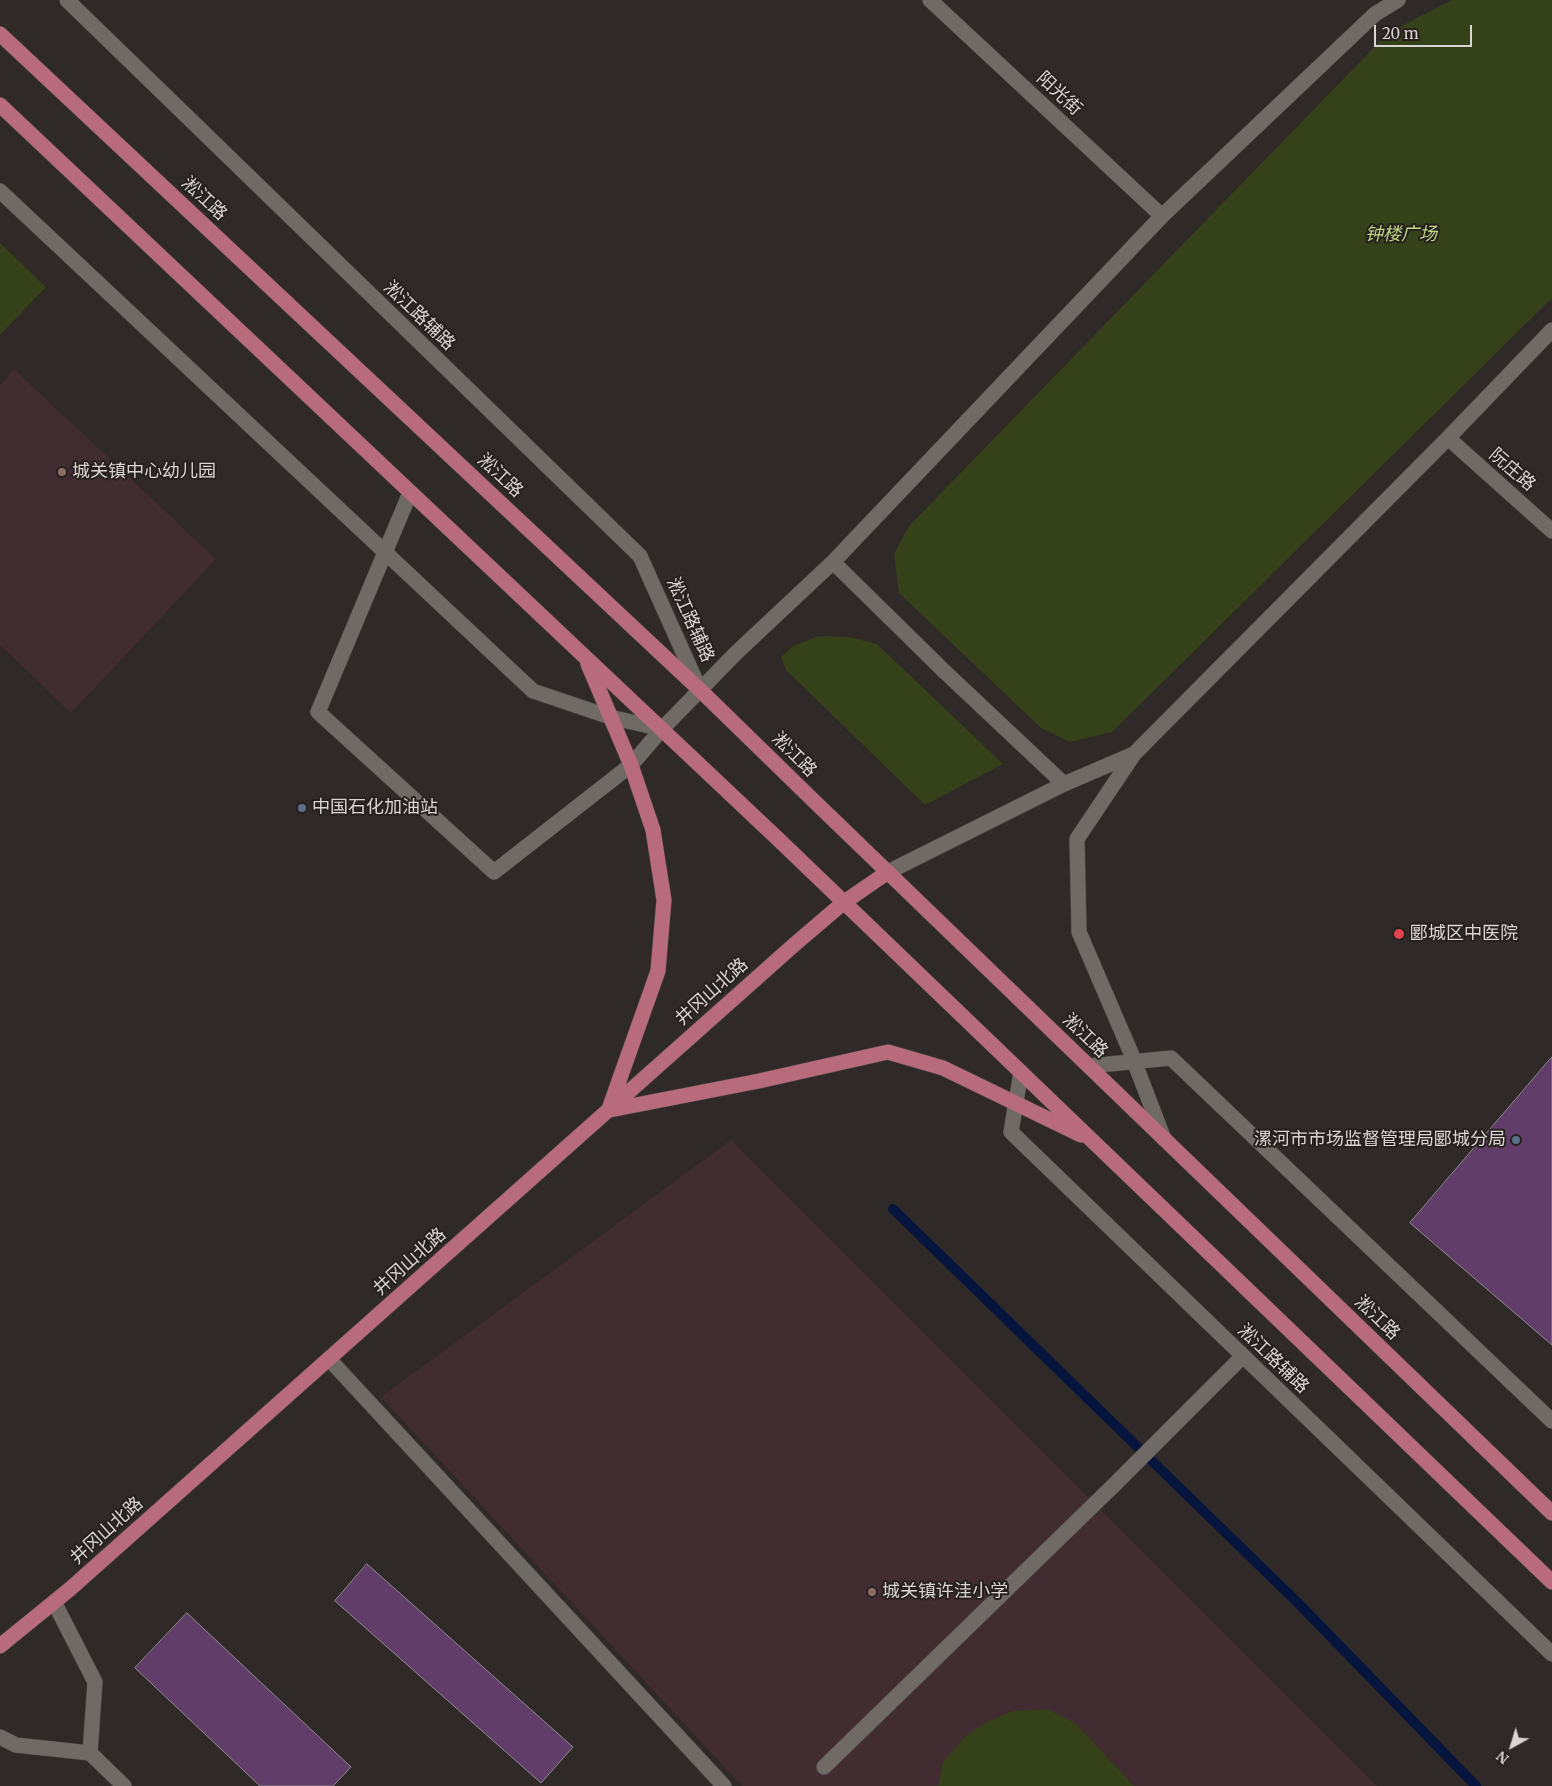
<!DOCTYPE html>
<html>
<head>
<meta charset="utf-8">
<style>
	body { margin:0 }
	#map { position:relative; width:1552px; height:1786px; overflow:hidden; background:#2f2a27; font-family:Merriweather,serif }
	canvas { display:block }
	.north { position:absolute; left:1487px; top:1721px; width:50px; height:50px; -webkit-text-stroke:4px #26201e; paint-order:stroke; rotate:219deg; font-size:14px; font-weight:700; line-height:20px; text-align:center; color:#d9d5d3 }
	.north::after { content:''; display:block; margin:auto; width:18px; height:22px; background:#d9d5d3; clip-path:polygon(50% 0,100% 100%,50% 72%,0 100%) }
	.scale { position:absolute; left:1374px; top:25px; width:98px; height:22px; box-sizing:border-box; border:2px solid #d9d5d3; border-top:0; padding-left:6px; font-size:15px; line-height:18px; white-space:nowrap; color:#d9d5d3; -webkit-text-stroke:4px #26201e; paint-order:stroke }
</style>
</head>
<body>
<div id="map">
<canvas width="1552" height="1786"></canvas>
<div class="north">N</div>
<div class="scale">20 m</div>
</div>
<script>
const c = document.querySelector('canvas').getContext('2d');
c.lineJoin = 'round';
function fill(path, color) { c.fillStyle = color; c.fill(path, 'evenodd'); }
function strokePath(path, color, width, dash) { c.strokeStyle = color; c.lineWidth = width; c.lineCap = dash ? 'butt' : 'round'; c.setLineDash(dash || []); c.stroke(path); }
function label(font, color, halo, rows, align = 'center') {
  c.font = font + ' Merriweather,"Noto Sans SC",serif'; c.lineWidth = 4; c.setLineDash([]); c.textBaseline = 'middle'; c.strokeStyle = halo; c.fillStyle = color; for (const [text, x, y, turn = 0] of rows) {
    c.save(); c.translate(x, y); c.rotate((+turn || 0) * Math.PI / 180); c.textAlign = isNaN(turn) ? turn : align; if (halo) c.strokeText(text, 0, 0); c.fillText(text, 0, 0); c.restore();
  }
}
const education = new Path2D(`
	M14,369L216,559L71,713L0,645V385Z
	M731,1140L1377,1786H742L381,1397Z`);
const green = new Path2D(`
	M1452,0H1552V298L1112,732L1070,742L1041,728L899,593L894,554L909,526L1388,33Z
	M0,243L46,287L0,335Z
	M819,636L849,637L877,644L1003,764L925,805L786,670L781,657L793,646Z
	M1047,1709L1075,1723L1134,1786H938L943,1762L966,1736L989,1721L1013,1711Z`);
const stream = new Path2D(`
	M893,1209L1298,1603L1476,1786`);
const building = new Path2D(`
	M1552,1057V1345L1410,1223Z
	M367,1564L573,1747L541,1783L335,1601Z
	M187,1613L351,1767L333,1786H260L135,1668Z`);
const minor = new Path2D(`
	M67,0L640,556L700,690
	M930,0L1162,216
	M0,191L533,691L610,717L662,729
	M1448,438L1552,531
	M410,493L318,712L494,872L631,765L662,729L736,653L833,562L1162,216L1375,14L1398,0
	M833,562L944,671L1064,784
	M1134,754L1077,839L1079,932L1131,1053L1164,1139
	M888,872L1064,784L1134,754L1448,438L1552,330
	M1089,1066L1171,1058L1552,1421
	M1021,1072L1011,1132L1552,1654
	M329,1359L724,1786
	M54,1602L95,1682L90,1753
	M0,1737L16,1745L90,1753L124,1786
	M824,1767L1113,1486L1243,1356`);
const major = new Path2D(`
	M0,34L700,690L815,802L1552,1513
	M0,105L778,839L1552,1582
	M588,664L631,765L653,830L664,900L658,971L609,1109
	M610,1110L759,1081L888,1052L943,1068L1081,1135
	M0,1646L70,1589L795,944L843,903L888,872`);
const markers = [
	[62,472,5,"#8d6e63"],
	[302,808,5,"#5c6f8a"],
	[1399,934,6,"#e0444e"],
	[1516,1140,5,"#5c6f8a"],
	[872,1592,5,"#8d6e63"]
];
const streetNames = [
	["阳光街",1059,94,43],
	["淞江路",204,199,43],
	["淞江路辅路",419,316,44],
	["阮庄路",1512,470,41],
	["淞江路",500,476,43],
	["淞江路辅路",690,620,66],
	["淞江路",794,755,45],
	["井冈山北路",712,992,-42],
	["淞江路",1085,1036,44],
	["井冈山北路",410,1262,-42],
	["淞江路",1377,1318,44],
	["淞江路辅路",1273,1359,44],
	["井冈山北路",107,1531,-42]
];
const parkNames = [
	["钟楼广场",1401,235]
];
const poiNames = [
	["城关镇中心幼儿园",72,472],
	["中国石化加油站",312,808],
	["郾城区中医院",1410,934],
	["漯河市市场监督管理局郾城分局",1506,1140,"right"],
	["城关镇许洼小学",882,1592]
];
fill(education, '#402c31');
fill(green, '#354118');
strokePath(stream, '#06153e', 10);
fill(building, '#613e69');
strokePath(building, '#8f8a90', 1);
strokePath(minor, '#494543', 16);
strokePath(major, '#494543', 16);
strokePath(minor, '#706a67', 15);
strokePath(major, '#b86b7d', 15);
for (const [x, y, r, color] of markers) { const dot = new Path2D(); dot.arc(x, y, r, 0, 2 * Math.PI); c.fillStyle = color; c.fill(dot); strokePath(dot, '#26201e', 2); }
label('18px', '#d9d5d3', '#26201e', streetNames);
label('italic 18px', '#bdd785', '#26201e', parkNames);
label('18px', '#d9d5d3', '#26201e', poiNames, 'left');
</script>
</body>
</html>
